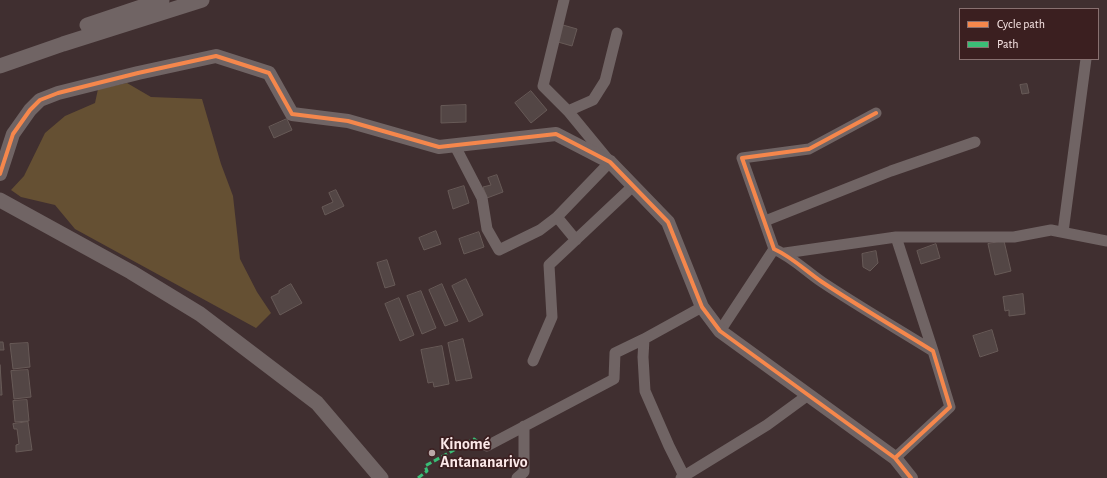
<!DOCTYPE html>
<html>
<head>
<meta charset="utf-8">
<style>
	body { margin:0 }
	#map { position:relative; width:1107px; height:478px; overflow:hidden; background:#402f30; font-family:"Alegreya Sans",sans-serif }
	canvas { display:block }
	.legend { position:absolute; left:959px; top:8px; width:140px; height:52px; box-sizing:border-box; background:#3b1f20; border:1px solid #887070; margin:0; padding:5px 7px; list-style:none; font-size:12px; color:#fce9e9 }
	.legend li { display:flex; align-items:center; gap:8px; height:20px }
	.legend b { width:20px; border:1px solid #887070 }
</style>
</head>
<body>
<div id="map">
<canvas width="1107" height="478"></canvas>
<ul class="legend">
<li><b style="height:5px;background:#f5874c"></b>Cycle path</li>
<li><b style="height:5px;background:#3abd76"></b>Path</li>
</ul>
</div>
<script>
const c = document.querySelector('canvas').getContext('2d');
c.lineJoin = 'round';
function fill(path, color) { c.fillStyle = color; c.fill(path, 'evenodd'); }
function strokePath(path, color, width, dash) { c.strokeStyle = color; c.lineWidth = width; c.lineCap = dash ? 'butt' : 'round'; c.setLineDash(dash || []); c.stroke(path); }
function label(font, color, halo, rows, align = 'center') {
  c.font = font + ' "Alegreya Sans",sans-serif'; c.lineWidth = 3.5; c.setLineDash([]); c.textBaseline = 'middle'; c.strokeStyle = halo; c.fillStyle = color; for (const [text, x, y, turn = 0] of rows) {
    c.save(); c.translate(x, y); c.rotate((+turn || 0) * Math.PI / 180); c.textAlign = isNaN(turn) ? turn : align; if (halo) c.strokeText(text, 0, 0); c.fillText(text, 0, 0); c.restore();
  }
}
const green = new Path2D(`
	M127,83L151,97L202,99L221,164L233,196L240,259L257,292L271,313L256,328L75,229L55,205L21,197L11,190L24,176L45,133L65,116L95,103L98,89Z`);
const building = new Path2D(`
	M563,25L577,29L572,46L558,42Z
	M1027,84L1029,93L1022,94L1020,85Z
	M531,91L547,110L531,123L515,103Z
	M466,105V122L441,123V106Z
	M287,119L292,130L274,138L269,127Z
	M497,175L503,192L487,198L483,187L491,185L488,178Z
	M464,186L469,203L453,209L448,191Z
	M336,190L344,206L325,215L322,207L333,202L329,193Z
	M436,231L441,244L424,250L419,238Z
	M479,232L484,247L464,254L459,239Z
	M1004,241L1011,271L995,275L988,244Z
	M936,244L940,258L921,264L917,251Z
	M876,251L878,263L870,271L863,267L862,254Z
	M387,260L395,285L385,288L377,263Z
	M466,279L483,315L469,322L452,286Z
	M291,284L302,303L280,315L271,297L279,293V291Z
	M442,284L458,321L445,326L429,290Z
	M421,291L436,328L422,334L407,296Z
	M1023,294L1025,314L1009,316V310L1005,311L1003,297Z
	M399,298L414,335L400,341L385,304Z
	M992,330L998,351L980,357L973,336Z
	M463,339L472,378L456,381L448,343Z
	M0,342H3L4,350H0Z
	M28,343L30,367L13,369L10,344Z
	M442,346L449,384L434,387L433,382L428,383L421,350Z
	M0,365L2,395H0Z
	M28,370L31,397L14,399L11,371Z
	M27,400L29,421L15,422L13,401Z
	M28,422L32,450L16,452V445L19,444L17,429H14L13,424Z`);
const minor = new Path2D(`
	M564,0L543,86L568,111
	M876,113L809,149L742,158L774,249C792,257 806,271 822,282C858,306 896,328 933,351L950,407L895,458
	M455,146L482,198L487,229L499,250L540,230L557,217
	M765,221L891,171L975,142
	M1063,232L1086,59
	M896,237L933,351
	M576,240L557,217L610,162L568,111L593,100L605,81L617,33
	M785,253L896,237H1014L1051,230L1107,241
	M720,331L774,249
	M533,361L552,317L549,265L633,186
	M487,446L614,379L615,353L644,339
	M517,478L524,472V426
	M681,478L767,425L808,395
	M685,478L669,446L645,391L643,357L644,339L702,307`);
const tertiary = new Path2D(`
	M0,174L13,134L30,110L40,100L58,93L138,73L216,56L269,73L292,114L348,121L439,147L556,134L610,162L668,222L702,307L720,331L895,458L911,478`);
const secondary = new Path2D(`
	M87,25L162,0
	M0,66L63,44L202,0
	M0,200L131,272L200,314L317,403L381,478`);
const quiet = new Path2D(`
	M418,478L427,471L425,466L474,439L482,445L487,446`);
const cycleway = new Path2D(`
	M876,113L809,149L742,158L774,249C792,257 806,271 822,282C858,306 896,328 933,351L950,407L895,458
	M0,174L13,134L30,110L40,100L58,93L138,73L216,56L269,73L292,114L348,121L439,147L556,134L610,162L668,222L702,307L720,331L895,458L911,478`);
const markers = [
	[432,453,4,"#baa8a8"]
];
const poiNames = [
	["Kinomé",440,444],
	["Antananarivo",440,462]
];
fill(green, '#655033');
fill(building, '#534645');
strokePath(building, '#675a57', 1);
strokePath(minor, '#706464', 11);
strokePath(tertiary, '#706464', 14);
strokePath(secondary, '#706464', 15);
strokePath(quiet, '#3abd76', 3, [6, 3]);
strokePath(cycleway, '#f5874c', 4);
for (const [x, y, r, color] of markers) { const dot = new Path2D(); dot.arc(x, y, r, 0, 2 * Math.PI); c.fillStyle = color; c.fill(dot); strokePath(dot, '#3b1f20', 1.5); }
label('bold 16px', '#fce9e9', '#3b1f20', poiNames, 'left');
</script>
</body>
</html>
